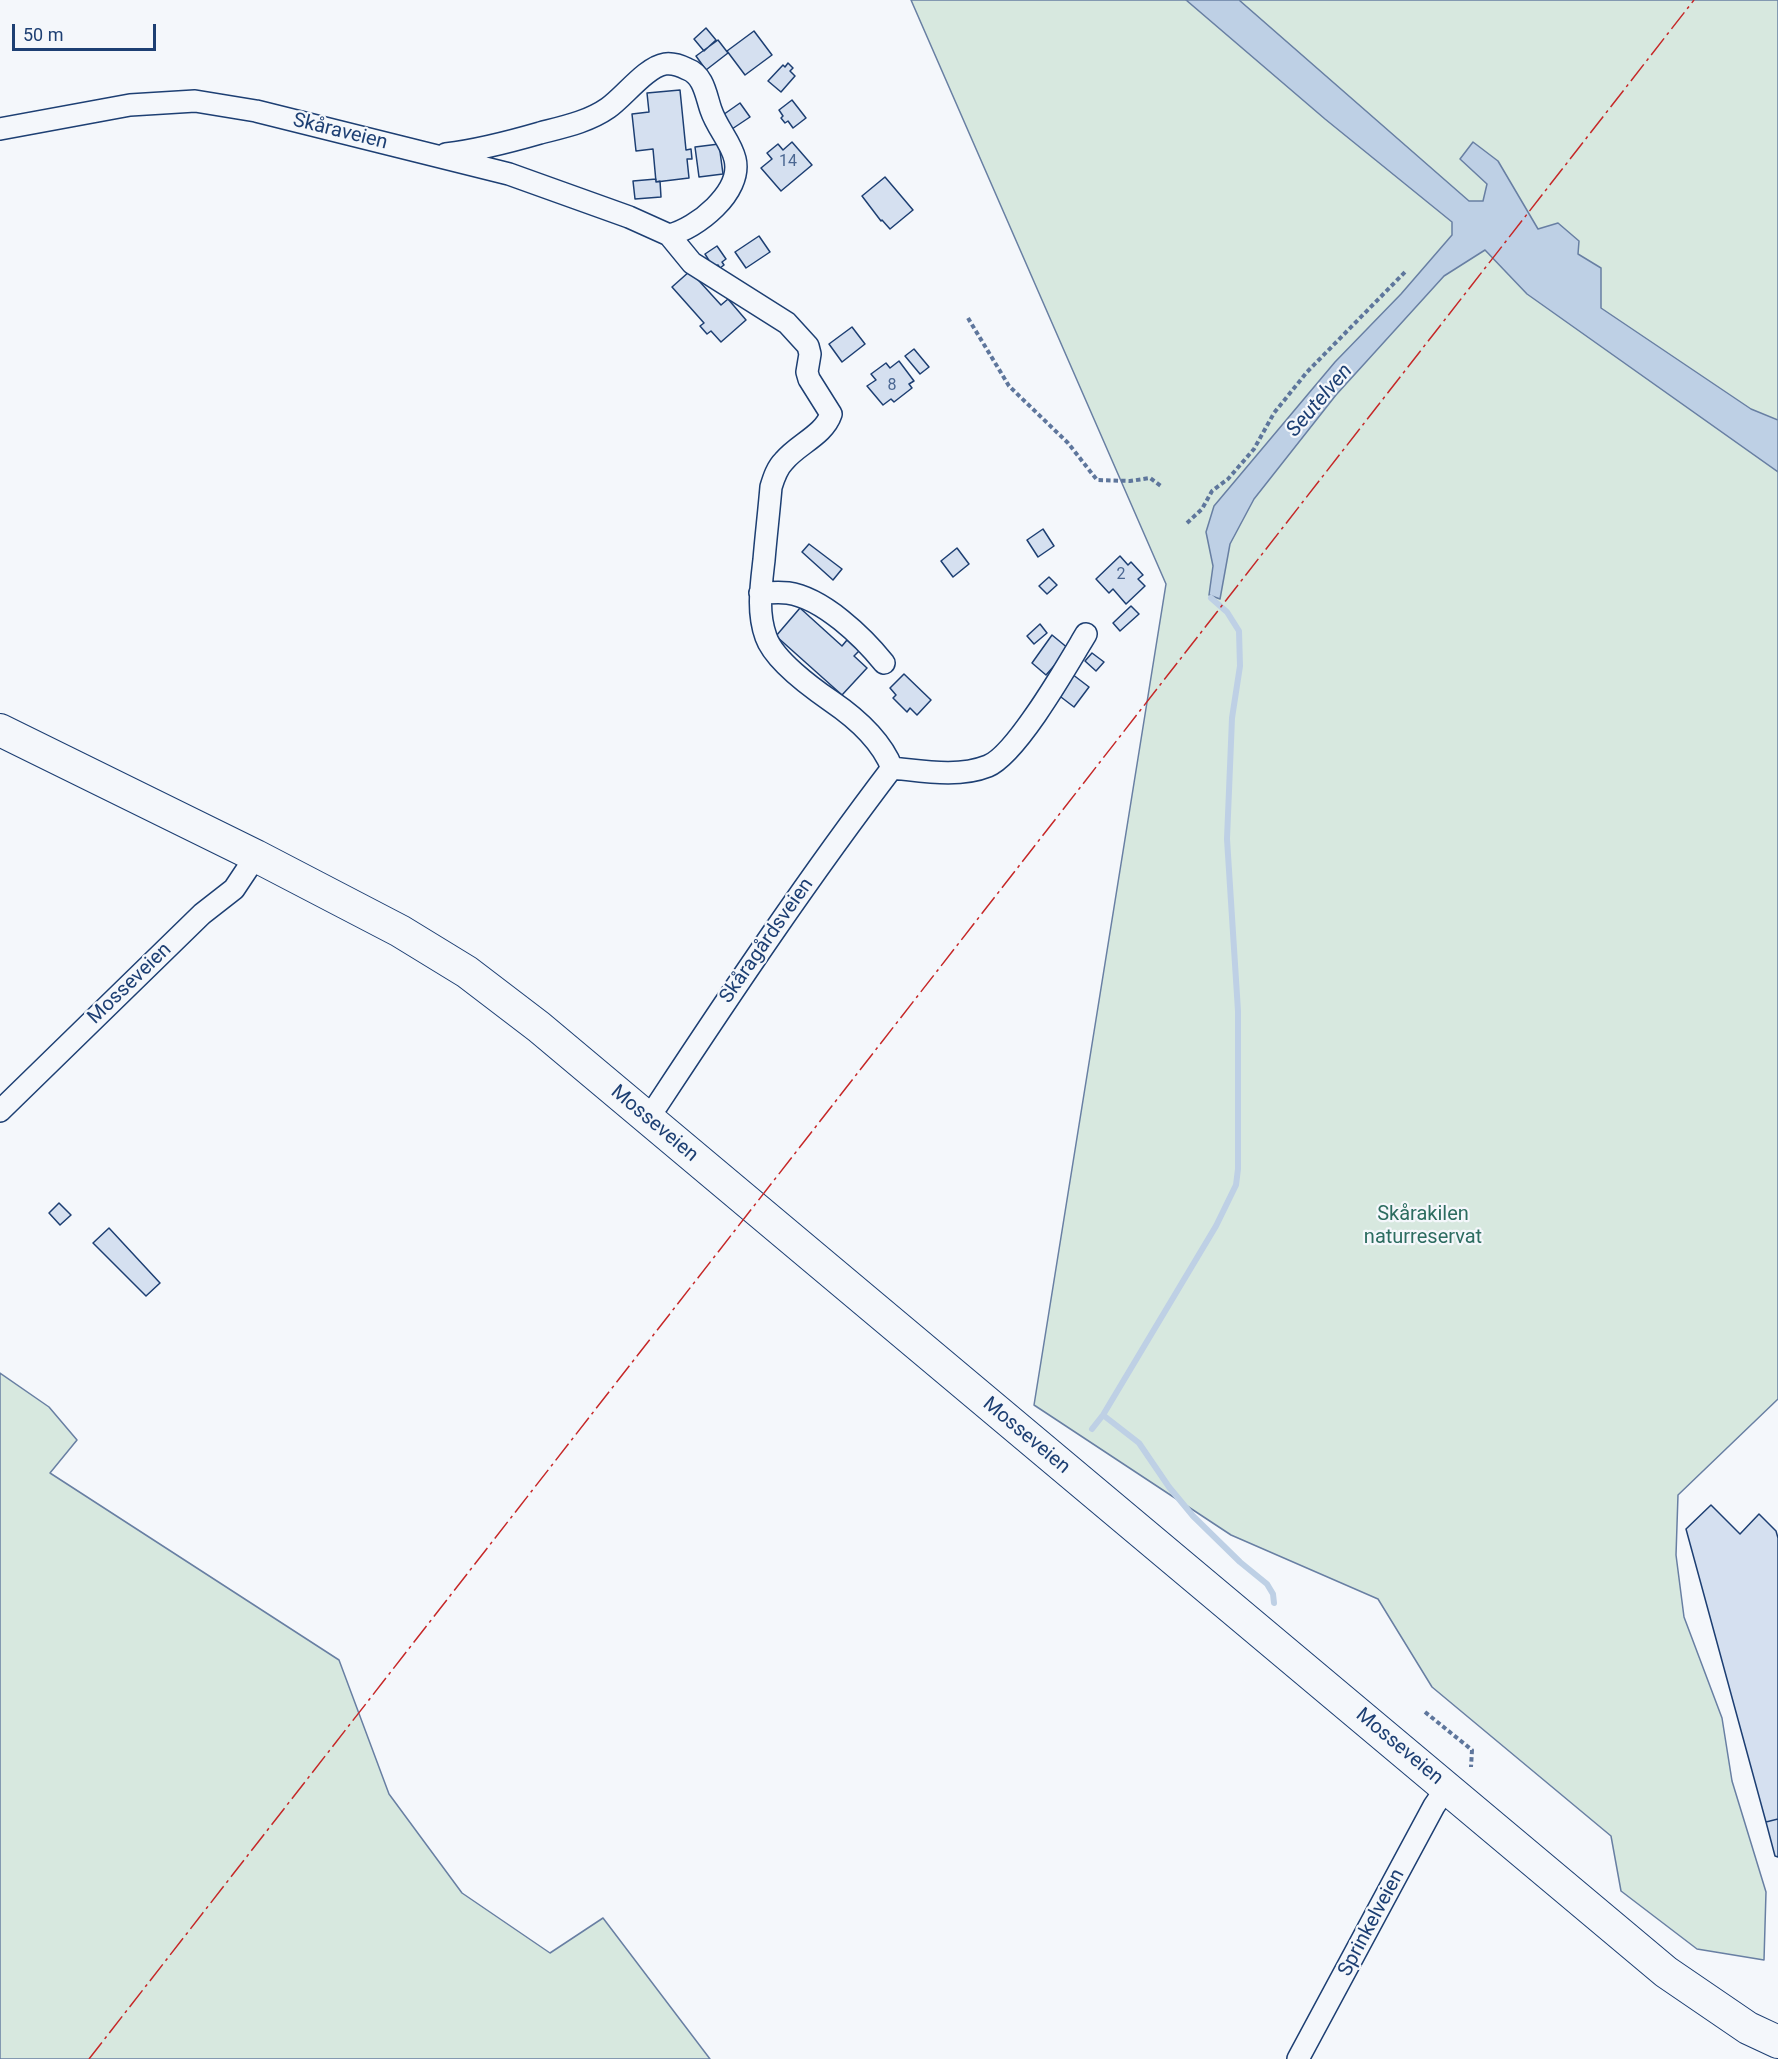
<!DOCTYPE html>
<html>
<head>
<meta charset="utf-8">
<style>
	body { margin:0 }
	#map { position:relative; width:1778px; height:2059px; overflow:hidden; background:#f4f7fb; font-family:Roboto,sans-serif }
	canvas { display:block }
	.scale { position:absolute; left:12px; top:24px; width:144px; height:27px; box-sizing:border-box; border:3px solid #1d3f73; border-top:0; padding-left:8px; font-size:18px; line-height:21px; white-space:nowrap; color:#1d3f73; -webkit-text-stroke:4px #f4f7fb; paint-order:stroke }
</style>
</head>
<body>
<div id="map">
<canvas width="1778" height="2059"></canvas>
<div class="scale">50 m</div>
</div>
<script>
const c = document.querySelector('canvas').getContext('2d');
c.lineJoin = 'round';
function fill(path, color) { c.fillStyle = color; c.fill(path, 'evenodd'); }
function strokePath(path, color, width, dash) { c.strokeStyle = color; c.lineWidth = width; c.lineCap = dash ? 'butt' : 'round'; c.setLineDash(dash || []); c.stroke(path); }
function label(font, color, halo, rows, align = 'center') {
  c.font = font + ' Roboto,sans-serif'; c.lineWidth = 4.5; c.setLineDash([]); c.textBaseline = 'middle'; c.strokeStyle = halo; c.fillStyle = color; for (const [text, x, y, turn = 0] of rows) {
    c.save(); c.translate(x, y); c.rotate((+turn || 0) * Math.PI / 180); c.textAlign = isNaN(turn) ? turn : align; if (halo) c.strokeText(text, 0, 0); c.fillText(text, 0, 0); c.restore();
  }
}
const green = new Path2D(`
	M911,0H1778V1399L1678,1495L1676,1555L1684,1617L1722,1718L1732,1781L1766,1892L1764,1960L1697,1949L1621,1891L1611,1836L1432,1687L1378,1599L1231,1535L1034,1405L1166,584Z
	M0,1373L49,1407L77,1440L50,1473L339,1660L389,1794L462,1893L550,1953L603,1918L710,2059H0Z`);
const water = new Path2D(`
	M1186,0H1239L1469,201H1483L1487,184L1460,159L1473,142L1498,161L1538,229L1558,223L1579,241L1578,254L1601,268V308L1751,409L1778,420V472L1527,294L1485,250L1444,276L1336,395L1254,499L1230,544L1220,599L1209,595L1213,566L1206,532L1214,506L1335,362L1401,294L1452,235V222L1325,119Z`);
const stream = new Path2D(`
	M1103,1415L1139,1443L1169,1487L1193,1516L1240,1562L1267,1584L1273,1594L1274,1603
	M1092,1429L1103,1415L1216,1226L1236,1185L1238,1169V1011L1227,839L1232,718L1240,666L1239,631L1227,612L1211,598`);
const building = new Path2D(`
	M706,28L716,40L704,51L694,39Z
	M754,31L772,55L745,75L727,51Z
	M718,40L728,53L706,70L696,56Z
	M788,63L793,68L790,71L795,76L781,92L768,81L783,65L785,67Z
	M680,90L686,150L691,149L692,159H687L689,178L656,182L653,149L636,151L632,114L649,112L647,93Z
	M792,100L806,118L793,128L788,121L785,123L781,118L783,116L779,110Z
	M740,103L750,117L729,131L720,117Z
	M792,142L812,165L781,191L761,168L772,159L767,153L778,144L783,150Z
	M719,144L723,174L699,177L695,147Z
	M885,177L913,210L890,229L882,220L881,221L862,196Z
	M656,179V182L660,181L661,197L635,199L633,181Z
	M759,236L770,252L746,268L735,252Z
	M717,246L726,259L722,262L724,265L720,268L718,265L713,267L705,254Z
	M690,271L721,305L728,299L746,320L721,342L711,331L707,334L700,326L704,323L672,287Z
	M852,327L865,344L842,362L829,344Z
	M914,349L929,367L920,374L905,356Z
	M899,361L914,381L909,384L912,388L894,402L891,399L883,405L867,386L876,380L871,374L886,363L890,368Z
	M1043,529L1054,546L1038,557L1027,540Z
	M809,544L842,569L833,580L802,552Z
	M957,548L969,564L953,577L941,561Z
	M1120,556L1128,565L1131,562L1143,575L1138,579L1145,586L1126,604L1113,589L1109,593L1096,579Z
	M1049,577L1057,585L1047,594L1039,586Z
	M1131,606L1139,614L1120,631L1113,623Z
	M800,608L842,646L847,640L859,651L854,656L867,668L842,695L776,636Z
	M1040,624L1047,633L1034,644L1027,636Z
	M1052,635L1069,649L1046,675L1032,663Z
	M1092,653L1104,662L1096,671L1085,661Z
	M904,674L931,700L917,715L910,708L907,712L893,698L896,695L890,688Z
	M1072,674L1089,687L1074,707L1057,694Z
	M59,1203L71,1215L60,1225L49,1213Z
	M109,1228L160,1283L146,1296L93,1243Z
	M1711,1505L1740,1534L1759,1514L1776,1531L1778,1538V1819L1766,1822L1686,1529Z
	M1778,1819V1857L1775,1856L1766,1822Z`);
const path = new Path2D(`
	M968,318L1009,386L1068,443L1097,480L1130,481L1150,478L1161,486
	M1187,523L1202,509L1212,491L1228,479L1254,449L1274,413L1307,372L1405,272
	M1425,1712L1472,1750L1471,1767`);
const minor = new Path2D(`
	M0,129L130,105L195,101L256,111L509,174L629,217L669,235L692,263L787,323L808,346L810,354L807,372L809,379L831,414C824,435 798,444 784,461C777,468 774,477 771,487C769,511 766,536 764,560C761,586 757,612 766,637C774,660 812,688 831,701C856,718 881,740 892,768C809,877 733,990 658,1104L647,1118
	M446,154C478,150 509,142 540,133C563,127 588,122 608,108C624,97 646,67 665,64C672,63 681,66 687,69C704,75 706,96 711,110C717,128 731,142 735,159C743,192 696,229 669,235
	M760,593C769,593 779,592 788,593C823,598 863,637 884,663
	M892,768C923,771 958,778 988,766C1017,754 1068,664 1086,634
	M0,1111L202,914L234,889L256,856
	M1298,2059L1434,1806L1447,1787`);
const highway = new Path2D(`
	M0,730L256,856L400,931L467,972L539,1027L1666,1972L1748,2028L1778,2042`);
const power = new Path2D(`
	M89,2059L1694,0`);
const numberNames = [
	["14",788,162],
	["8",892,386],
	["2",1121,575]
];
const streetNames = [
	["Skåraveien",340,132,14],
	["Skåragårdsveien",767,941,-55],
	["Mosseveien",130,984,-44],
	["Mosseveien",654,1124,40],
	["Mosseveien",1026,1436,40],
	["Mosseveien",1399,1747,40],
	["Sprinkelveien",1372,1923,-62]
];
const parkNames = [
	["Skårakilen",1423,1215],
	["naturreservat",1423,1238]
];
const waterNames = [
	["Seutelven",1320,401,-49]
];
fill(green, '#d7e8df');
strokePath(green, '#687fa3', 1.5);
fill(water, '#bed0e5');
strokePath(water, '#687fa3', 1.5);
strokePath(stream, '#bed0e5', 6);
fill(building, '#d5e0f0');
strokePath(building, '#1d3f73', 1.5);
strokePath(minor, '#1d3f73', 24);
strokePath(highway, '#1d3f73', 34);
strokePath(path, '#5e769c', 4, [4.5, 3]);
strokePath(minor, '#f4f7fb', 21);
strokePath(highway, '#f4f7fb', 32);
strokePath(power, '#c62828', 1.5, [21, 4.5, 3, 4.5]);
label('16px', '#4b6792', null, numberNames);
label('20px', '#1d3f73', '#f4f7fb', streetNames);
label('20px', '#2c6c60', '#f4f7fb', parkNames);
label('italic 21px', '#1d3f73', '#f4f7fb', waterNames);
</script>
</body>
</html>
